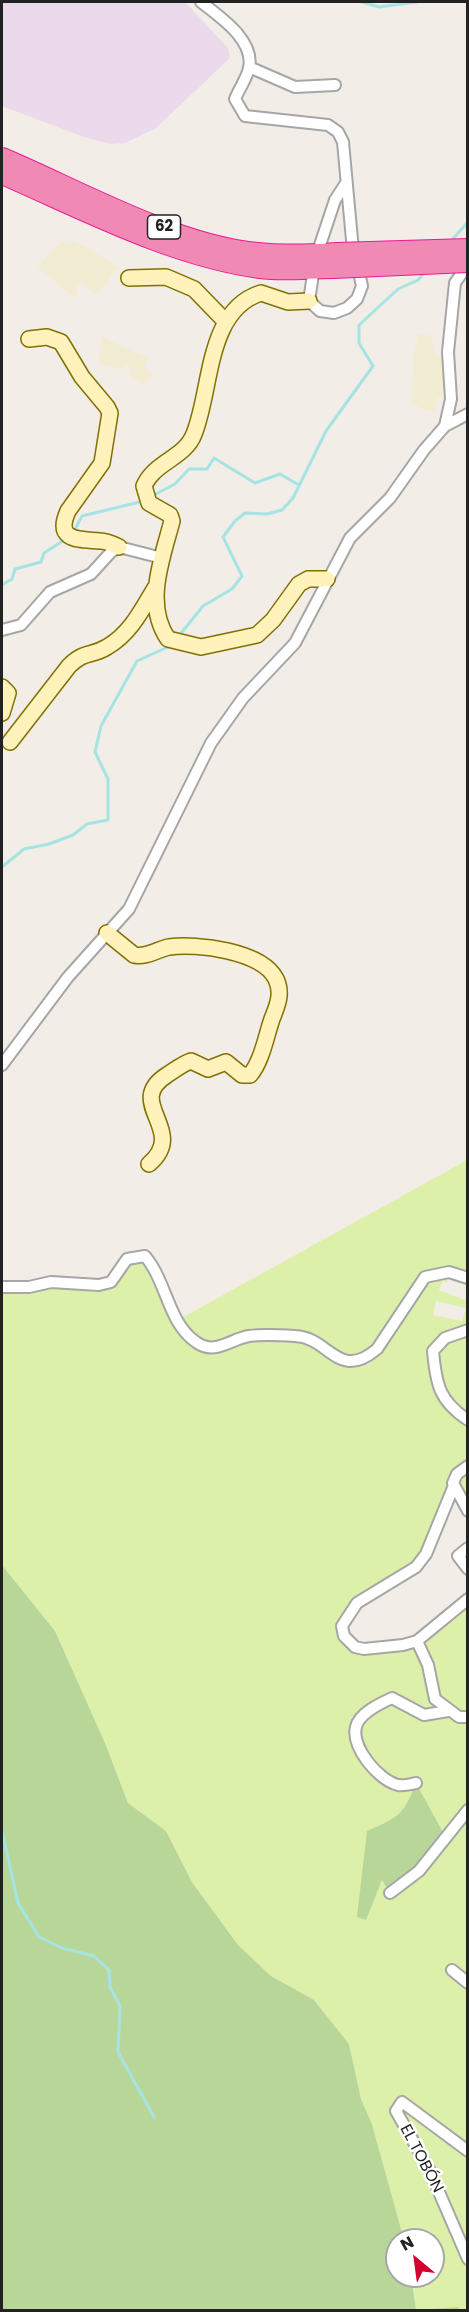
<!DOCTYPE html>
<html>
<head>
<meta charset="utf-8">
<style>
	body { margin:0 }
	#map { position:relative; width:469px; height:2312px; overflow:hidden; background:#f3ede8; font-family:Poppins,sans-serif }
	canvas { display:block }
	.frame { position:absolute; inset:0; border:3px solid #222; pointer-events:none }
	.north { position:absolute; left:385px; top:2228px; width:60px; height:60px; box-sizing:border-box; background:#fff; border:2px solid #a7a7a7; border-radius:50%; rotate:331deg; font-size:16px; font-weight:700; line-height:24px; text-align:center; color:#222 }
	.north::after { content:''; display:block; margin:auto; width:21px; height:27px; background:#d40031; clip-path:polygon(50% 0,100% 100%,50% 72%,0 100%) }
</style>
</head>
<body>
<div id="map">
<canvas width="469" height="2312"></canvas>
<div class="frame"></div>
<div class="north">N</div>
</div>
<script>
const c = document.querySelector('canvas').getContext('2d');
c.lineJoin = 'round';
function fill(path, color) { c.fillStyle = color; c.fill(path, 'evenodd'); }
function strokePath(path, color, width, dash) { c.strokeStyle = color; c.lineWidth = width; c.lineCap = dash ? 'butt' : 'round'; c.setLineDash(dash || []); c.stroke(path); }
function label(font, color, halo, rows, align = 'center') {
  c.font = font + ' Poppins,sans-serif'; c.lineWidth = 5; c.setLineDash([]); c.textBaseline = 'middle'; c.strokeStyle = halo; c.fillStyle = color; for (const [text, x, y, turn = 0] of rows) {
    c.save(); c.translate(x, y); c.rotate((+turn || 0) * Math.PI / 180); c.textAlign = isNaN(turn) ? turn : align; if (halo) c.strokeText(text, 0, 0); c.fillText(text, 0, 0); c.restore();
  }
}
const industrial = new Path2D(`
	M2,2H185L228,48L230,58L156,128L125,143L110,144L84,137L2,106Z`);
const farmland = new Path2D(`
	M61,241L70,244L73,241L86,247L119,267L109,278L108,284L95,294L82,283L76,288L79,292L74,298L37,267Z
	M418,333L432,336L435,355L442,356L444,397L436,399V411H425L412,403L413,361Z
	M102,337L149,358L144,365L152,375L142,385L130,375L129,367L125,365L121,370L98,363Z`);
const grass = new Path2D(`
	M467,1160V1286L448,1279L447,1283L443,1280L439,1290L467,1301V1510L454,1486L426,1554L370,1594L343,1626L355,1647L403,1645L467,1599V2310H460L458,2307L416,2310L411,2276H433V2240H404L372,2124L361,2099L349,2044L314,2000L271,1976L238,1945L192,1882L166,1831L128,1803L105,1743L55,1631L2,1565V1287L111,1282L127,1259L145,1256L178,1320ZM436,1301L466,1308L462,1321L433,1315ZM416,1784L390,1892L383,1879L374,1897L367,1831C397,1817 403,1816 416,1784Z`);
const forest = new Path2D(`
	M2,1565L55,1631L105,1743L128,1803L166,1831L192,1882L238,1945L271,1976L314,2000L349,2044L361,2099L372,2124L404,2240H397V2276H411L416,2310L458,2307L460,2310H2Z
	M416,1783L446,1838L390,1893L382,1880L366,1920L357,1917L367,1831C398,1817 403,1816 416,1783Z`);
const stream = new Path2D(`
	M362,2L379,7L417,2
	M451,241L468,222
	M152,496L175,484L189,469H207L214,458L255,483L280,474L299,485
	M73,533L82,516L144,501
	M2,585L12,579L15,569L41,562L44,553L66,539
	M178,637L203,606L232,589L242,576L223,537L235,521L245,513L267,514L282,510L293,498L326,431L373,366L359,343V325L398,289L418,280L426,271
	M2,867L24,849L49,844L73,835L87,824L108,820V779L95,752L101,726L137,661L170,646
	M2,1831L18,1903L39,1937L62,1948L94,1956L109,1970L110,1987L120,2006L118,2052L154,2117`);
const street = new Path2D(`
	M201,2C220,17 255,40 249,68C247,78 239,89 235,99L245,116L328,125L338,132L343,142L352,240L362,286L357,299L347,308L334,313L320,311L309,301L314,268
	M249,67L295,87L335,85
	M317,254L335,200L346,183
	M445,426L468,414
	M2,630L21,625L50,592L91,574L111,552L119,547L162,558
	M2,1065L68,977L129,909L211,743L243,698L295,643L350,538L390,498L424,450L445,426L451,399L448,352L455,283L468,264
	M2,1287H29L51,1282L99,1285L111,1282L127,1259L145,1256C167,1282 168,1323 196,1342C215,1356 230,1339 249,1336C263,1334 280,1335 295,1336C329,1337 338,1382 377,1349L425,1277L449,1272L468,1278
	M468,1330L445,1338L433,1351C436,1384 439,1401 468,1420
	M468,1466L457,1474L453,1483L468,1511
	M453,1488L426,1554L416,1567L357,1603L342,1626L344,1636L355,1647L364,1649L403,1645L417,1641L468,1599
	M468,1548L458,1556L468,1569
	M417,1641L428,1665L435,1699L459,1717H468
	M416,1783C411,1784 404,1786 398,1785C378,1780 351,1747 356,1727C359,1713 381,1703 392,1698L424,1715L448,1711
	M390,1893L419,1871L468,1810
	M452,1970L468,1983
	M468,2151L402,2102L396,2111L429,2169L468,2259`);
const secondary = new Path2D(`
	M129,278L166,277L194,289L226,322
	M309,301L288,302L261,293C206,310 212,390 194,434C185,458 154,462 144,486L149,503L170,515L172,521C162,559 144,604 168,639L201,647L257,635L273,620L299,584L308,579H327
	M29,339L47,337L61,342L82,377L107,407L110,413L102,463L68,511C54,542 80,539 100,541C107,541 113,544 119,547
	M2,687L8,693L2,713
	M10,742L69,666C85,650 91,657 107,647C130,634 142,610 155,588
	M107,933L134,955C146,958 158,949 169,947C197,943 262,951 276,979C283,994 277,1006 272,1019C266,1036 262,1061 250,1075H242L226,1062L208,1069L191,1061C182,1064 175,1070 167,1075C123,1103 189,1130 149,1164`);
const highway = new Path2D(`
	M2,158C73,188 161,237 236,250C270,256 303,255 337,253
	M2,174C83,209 171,256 260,268C284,271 308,268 333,268`);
const highwayBridge = new Path2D(`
	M337,253L468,249
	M333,268L468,262`);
const shields = [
	[164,227,33]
];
const shieldNames = [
	["62",164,227]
];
const streetNames = [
	["EL TOBÓN",421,2159,62]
];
fill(industrial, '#ebd9ec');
fill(farmland, '#f2edd2');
fill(grass, '#ddf0aa');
fill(forest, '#b9d699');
strokePath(stream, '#a5e4e3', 3);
strokePath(street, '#a6a6a6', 14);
strokePath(secondary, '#827100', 18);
strokePath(highway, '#ec1993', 22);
strokePath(street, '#fff', 10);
strokePath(secondary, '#fff2ba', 15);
strokePath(highway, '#f08ab5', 20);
strokePath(highwayBridge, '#ec1993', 22, []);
strokePath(highwayBridge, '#f08ab5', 20);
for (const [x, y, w] of shields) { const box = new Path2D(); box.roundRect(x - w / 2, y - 12, w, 24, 4.5); c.fillStyle = '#fff'; c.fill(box); strokePath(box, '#222', 1.5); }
label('bold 15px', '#222', null, shieldNames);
label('16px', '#222', '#fff', streetNames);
</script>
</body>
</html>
